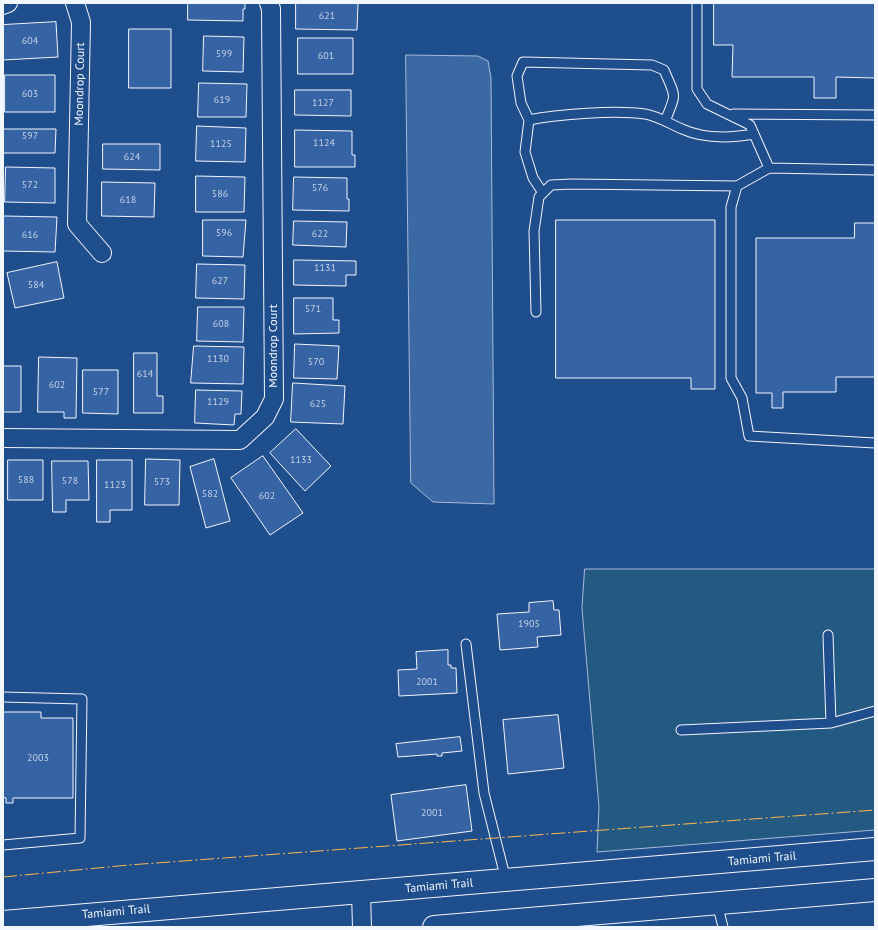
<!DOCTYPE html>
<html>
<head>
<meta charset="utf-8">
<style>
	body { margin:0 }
	#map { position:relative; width:878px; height:930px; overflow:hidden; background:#1f4e8c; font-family:"PT Sans",sans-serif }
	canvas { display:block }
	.frame { position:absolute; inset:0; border:4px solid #f2f6ff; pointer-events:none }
</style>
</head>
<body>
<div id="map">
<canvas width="878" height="930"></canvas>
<div class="frame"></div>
</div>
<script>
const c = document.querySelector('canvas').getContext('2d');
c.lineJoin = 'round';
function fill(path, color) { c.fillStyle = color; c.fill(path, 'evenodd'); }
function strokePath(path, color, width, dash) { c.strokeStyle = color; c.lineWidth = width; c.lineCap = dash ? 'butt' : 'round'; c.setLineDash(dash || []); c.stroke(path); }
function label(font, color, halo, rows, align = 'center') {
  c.font = font + ' "PT Sans",sans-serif'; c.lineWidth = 3; c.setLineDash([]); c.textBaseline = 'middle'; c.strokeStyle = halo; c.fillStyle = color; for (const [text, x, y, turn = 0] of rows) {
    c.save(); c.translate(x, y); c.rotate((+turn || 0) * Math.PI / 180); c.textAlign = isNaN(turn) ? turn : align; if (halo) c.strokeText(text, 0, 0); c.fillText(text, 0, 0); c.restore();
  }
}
const green = new Path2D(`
	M585,569H875V830L597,852L599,807L582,608Z`);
const water = new Path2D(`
	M406,55L478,56L488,61L491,78L494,504L433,502L411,483Z`);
const building = new Path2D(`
	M188,3H245V9H243V21L188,20Z
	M296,3H358L357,30L296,29Z
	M714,3H875V78L836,77V98H814V77H732L733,45H714Z
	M56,22L58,57L3,60V25Z
	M129,29H171V88H129Z
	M204,36L244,37L243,72L203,71Z
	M298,38H353V74H298Z
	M5,75H55V112H5Z
	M199,83L247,84L246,117H198Z
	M295,90H351V116L295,115Z
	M197,126L246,128L245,162L196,161Z
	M3,129H56L55,153H3Z
	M295,130L352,131V155H355V167H295Z
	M103,144H160V170L103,169Z
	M6,167L55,168V203L5,202Z
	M196,176L245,177L244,212H196Z
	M294,177L347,178V199H349V211L293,210Z
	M102,182L155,183L154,217L102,216Z
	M4,216L57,217L55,252L3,251Z
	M203,220H246L243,257L203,256Z
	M556,220H715V389H691V378H556Z
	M294,221L347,222L346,247L293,245Z
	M855,223H875V377H836V392H783V408H772V393H756V238H854Z
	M294,260L356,261V275H346V286L294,285Z
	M57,262L64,298L15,308L7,273Z
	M197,264L245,265L244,299L196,298Z
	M294,298H333V320H339V333L294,334Z
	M198,307H244L243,342L197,341Z
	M295,344L339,346L337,379L294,378Z
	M194,346L244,347L243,384L191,383Z
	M134,353H157V396H163V413H134Z
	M39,357L77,358L76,418H64V412H38Z
	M3,366H21V412H3Z
	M83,370H118V414L83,413Z
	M293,383L345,386L343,424L291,422Z
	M196,390L242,391L241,414H235L234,425L195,423Z
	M296,429L331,466L305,491L270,453Z
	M263,456L303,513L270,535L231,478Z
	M146,459L180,460L179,505H145Z
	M214,459L230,521L206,528L190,467Z
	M8,460H43V500H8Z
	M97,460H132V510H110V522H97Z
	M52,461H88L89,500H66V512H53Z
	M553,601L554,610H559L561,635L537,637L538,647L500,650L497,614L529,612V603Z
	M448,650V665H451V668H456L457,693L399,696L398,670L417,669L416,652Z
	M3,712H41V718H73V798H13V803H6V798L3,797Z
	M558,715L564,768L508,774L503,720Z
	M460,737L462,751L442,753V756H437V754L398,757L396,744Z
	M466,785L472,831L397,841L391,795Z`);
const lane = new Path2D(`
	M697,3V89L707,104L750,125L769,168L875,170
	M733,114L875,115
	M529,120L521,103L517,76L523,62L652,65L664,70C676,98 677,93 665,121
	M769,168L737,186L731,207V378L742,398L749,436L875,443
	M543,193L533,178L525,152L529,120C558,114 616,110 645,114C658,116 670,124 682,129C704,139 731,138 754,134
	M536,312L534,231L539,197L551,185L572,184L737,186
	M828,635L831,723
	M466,644L484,793L506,880
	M3,697L82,699L80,838L3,845
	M681,730L831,723L875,711
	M717,903L723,927`);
const street = new Path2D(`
	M75,3L81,22L77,224L102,253
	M3,5L8,3
	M3,438L240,440L265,417L274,399L271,9L269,3
	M361,893L362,927`);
const primary = new Path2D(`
	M3,922L875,849
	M434,927L875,890`);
const power = new Path2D(`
	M3,877L129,865L875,810`);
const numberNames = [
	["621",327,16],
	["604",30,41],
	["599",224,54],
	["601",326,56],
	["603",30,94],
	["619",222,100],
	["1127",323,103],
	["597",30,136],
	["1124",324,143],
	["1125",221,144],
	["624",132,157],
	["572",30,185],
	["576",320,188],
	["586",220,194],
	["618",128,200],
	["596",224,233],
	["622",320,234],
	["616",30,235],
	["1131",325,268],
	["627",220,281],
	["584",36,285],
	["571",313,309],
	["608",221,324],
	["1130",218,359],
	["570",316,362],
	["614",145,374],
	["602",57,385],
	["577",101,392],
	["1129",218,402],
	["625",318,404],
	["1133",301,460],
	["588",26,480],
	["578",70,481],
	["573",162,482],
	["1123",115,485],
	["582",210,494],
	["602",267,496],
	["1905",529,624],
	["2001",427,682],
	["2003",38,758],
	["2001",432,813]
];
const streetNames = [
	["Moondrop Court",80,84,-89],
	["Moondrop Court",274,346,-90],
	["Tamiami Trail",762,859,-5],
	["Tamiami Trail",439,886,-5],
	["Tamiami Trail",116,912,-5]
];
fill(green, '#245a82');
strokePath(green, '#a8bbd7', 1);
fill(water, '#3b69a3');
strokePath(water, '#a8bbd7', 1);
fill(building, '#3563a3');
strokePath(building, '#f2f6ff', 1);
strokePath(lane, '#f2f6ff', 11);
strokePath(street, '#f2f6ff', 20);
strokePath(primary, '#f2f6ff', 24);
strokePath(lane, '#1f4e8c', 9);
strokePath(street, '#1f4e8c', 18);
strokePath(primary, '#1f4e8c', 22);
strokePath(power, '#ffb74d', 1, [14, 3, 2, 3]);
label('10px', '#c3d1e8', null, numberNames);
label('12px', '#f2f6ff', '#1f4e8c', streetNames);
</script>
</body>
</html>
